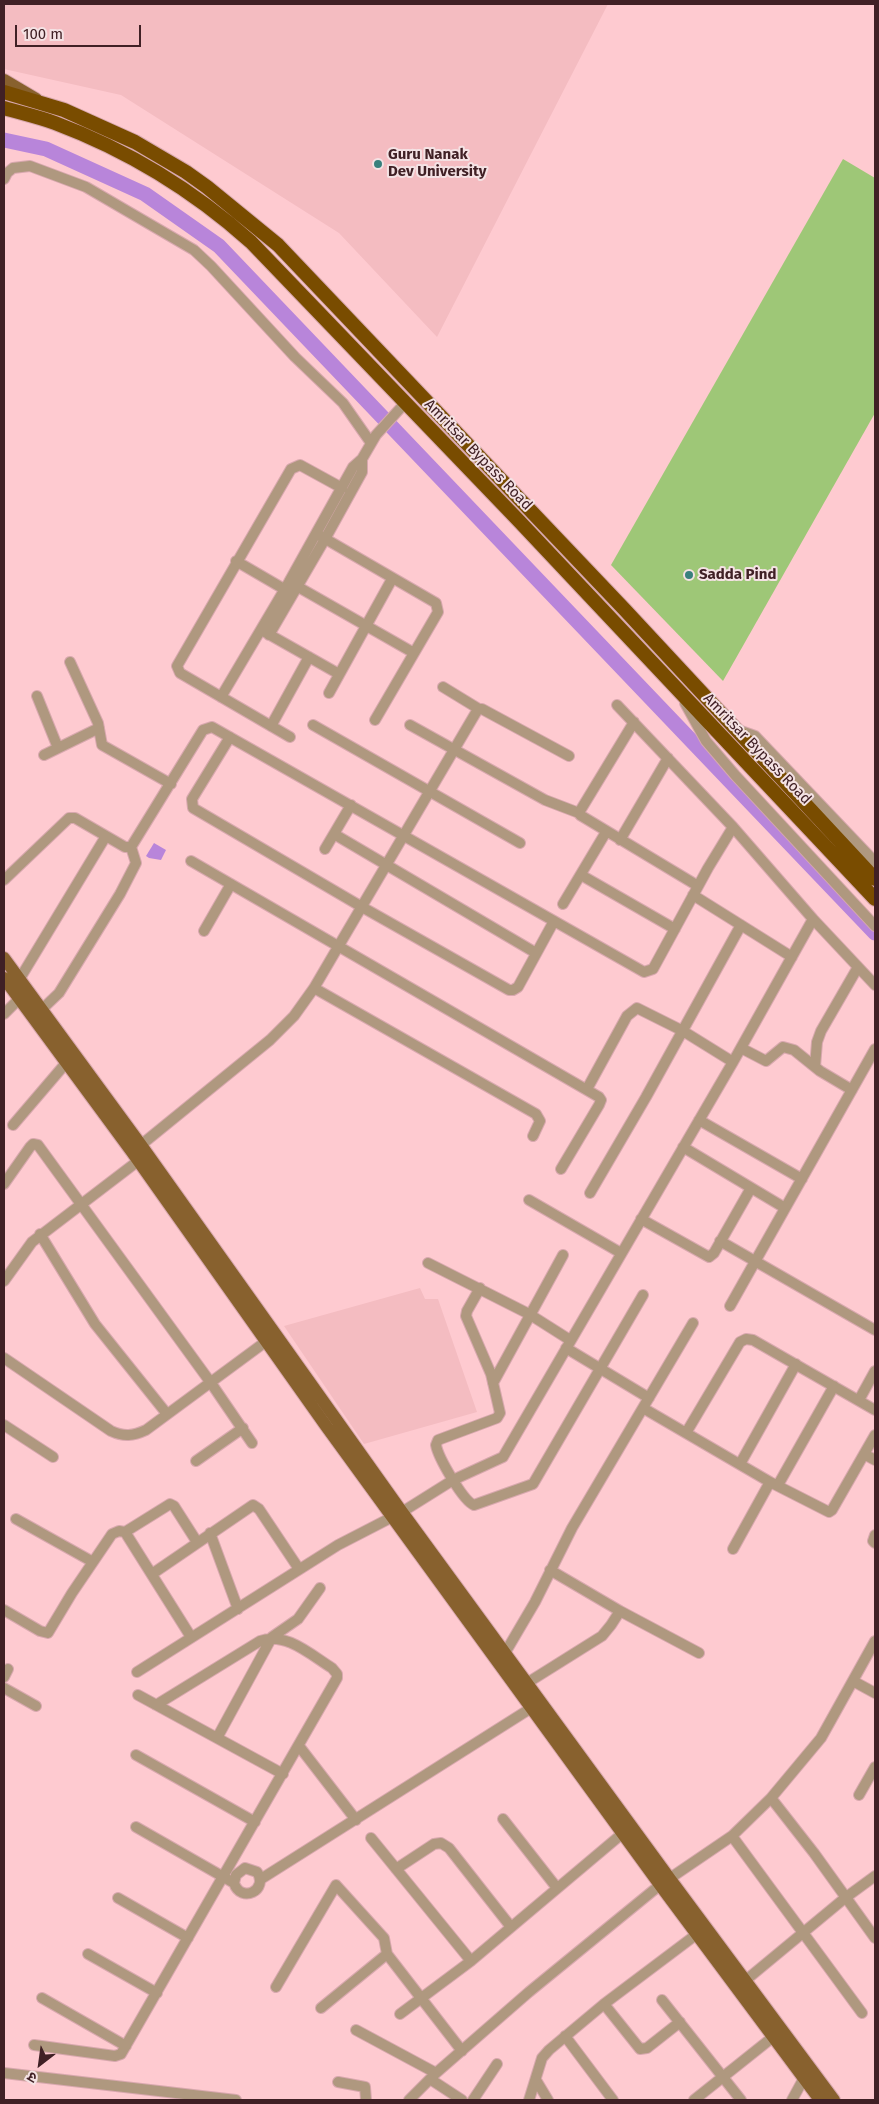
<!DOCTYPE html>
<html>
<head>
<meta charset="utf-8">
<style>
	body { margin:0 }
	#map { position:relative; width:879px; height:2104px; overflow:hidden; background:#fecad0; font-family:"Fira Sans","Noto Sans Devanagari",sans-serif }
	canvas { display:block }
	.frame { position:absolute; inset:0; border:5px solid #402025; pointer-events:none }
	.north { position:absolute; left:15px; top:2039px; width:50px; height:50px; -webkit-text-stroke:4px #f4e2e4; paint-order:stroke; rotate:210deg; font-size:14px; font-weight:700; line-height:20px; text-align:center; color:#402025 }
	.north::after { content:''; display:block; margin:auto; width:18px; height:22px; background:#402025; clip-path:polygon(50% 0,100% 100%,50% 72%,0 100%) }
	.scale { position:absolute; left:15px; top:25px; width:126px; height:22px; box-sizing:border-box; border:2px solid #402025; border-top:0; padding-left:6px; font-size:15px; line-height:18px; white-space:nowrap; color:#402025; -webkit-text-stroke:4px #f4e2e4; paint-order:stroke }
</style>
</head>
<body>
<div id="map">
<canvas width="879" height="2104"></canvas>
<div class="frame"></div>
<div class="north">उ</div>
<div class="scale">100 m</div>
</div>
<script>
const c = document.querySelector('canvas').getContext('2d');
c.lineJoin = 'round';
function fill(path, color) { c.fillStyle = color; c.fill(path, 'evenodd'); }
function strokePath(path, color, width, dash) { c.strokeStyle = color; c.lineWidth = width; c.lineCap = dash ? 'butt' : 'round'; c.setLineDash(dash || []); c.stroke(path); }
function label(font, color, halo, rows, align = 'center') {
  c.font = font + ' "Fira Sans",sans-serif'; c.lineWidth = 4; c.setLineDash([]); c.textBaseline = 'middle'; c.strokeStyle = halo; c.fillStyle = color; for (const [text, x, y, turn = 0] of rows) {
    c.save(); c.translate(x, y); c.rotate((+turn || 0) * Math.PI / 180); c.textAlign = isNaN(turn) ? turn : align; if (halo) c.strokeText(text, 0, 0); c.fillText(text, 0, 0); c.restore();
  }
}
const built = new Path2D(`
	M4,4H608L437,337L339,233L121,95L4,69Z
	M420,1288L425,1299H438L477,1412L364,1444L284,1326Z`);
const green = new Path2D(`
	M843,159L875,178V413L723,681L611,565Z`);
const water = new Path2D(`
	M154,843L166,850L161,860L149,858L146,856Z`);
const river = new Path2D(`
	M4,140L46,149L145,194L219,246L875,933`);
const minor = new Path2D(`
	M4,179L7,173L13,168L30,166L86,187L194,250L211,266L295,357L343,403L371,443
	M317,534L436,603L438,612L375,720
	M236,561L284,589
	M293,584L414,653
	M263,631L339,674
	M269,635L325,539L362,472V459
	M70,662L98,723L102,745L171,784
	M443,687L479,709
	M329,693L392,579
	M37,696L58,748
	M221,697L289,582L353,467L362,459L376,435L406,402
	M685,703L706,741L735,775L875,926
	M617,705L733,827L813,919L875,985
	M634,722L580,811V815L698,886
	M313,725L520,843
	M410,725L545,800L579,813
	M271,726L309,657
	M738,730L755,736L875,862
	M230,737L192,799L193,808L362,907L509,990H513L518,987L554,921
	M290,737L180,673L177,666L291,469L300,465L342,488
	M44,755L99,728
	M334,834L536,953
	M620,840L668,758
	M325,849L351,805
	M191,861L599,1097L601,1100L599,1105L561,1169
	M581,875L675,929
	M4,880L69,818H75L125,847H131L203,730L212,727L644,972L653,969L708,868L733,827
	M693,895L792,957
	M563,904L606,832
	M204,931L231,884
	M19,980L106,836
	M314,988L536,1114L540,1121L533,1136
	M4,1014L19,999
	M37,1014L59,993L120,894L136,863L131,847
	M741,1048L766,1061L783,1047L794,1050L820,1071L852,1090
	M815,1067L817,1042L821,1031L858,967
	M587,1089L627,1016L637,1008L683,1031L733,1062
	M699,1120L802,1179
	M13,1125L66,1063
	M683,1147L785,1208
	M136,1149L270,1040L294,1016L314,988L338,947L478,709H482L569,756
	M4,1184L30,1147L33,1144L38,1145L211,1383L252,1443
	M590,1193L646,1097L741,925
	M529,1200L621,1253
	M641,1219L709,1257L714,1253L751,1188
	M40,1234L95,1324L167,1414
	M720,1241L875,1330
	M428,1263L529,1314L570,1340
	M4,1281L32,1242L138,1161
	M480,1288L467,1311L466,1316L491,1374L500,1413L497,1418L438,1440L436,1445C438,1457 463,1501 474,1505L533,1484L643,1295
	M730,1306L875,1049
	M566,1348L649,1398
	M4,1358L111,1431C124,1437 133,1436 146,1430L272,1337
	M493,1383L563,1255
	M859,1400L875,1371
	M643,1408L770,1482L829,1512L832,1510L875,1435
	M4,1425L53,1457
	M686,1433L740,1342L746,1339L753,1340L875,1410
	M864,1454L875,1460
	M196,1461L243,1428
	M740,1464L796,1364
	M778,1485L834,1386
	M16,1519L93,1562
	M125,1532L170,1504L174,1506L197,1542
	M210,1533L238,1609
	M875,1535L873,1541L875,1543
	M733,1549L770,1482
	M550,1570L620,1611L699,1653
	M152,1574L253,1505L259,1509L299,1569
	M4,1610L40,1631L48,1633L72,1593L112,1534L119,1531L125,1532L191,1637
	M505,1653L535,1602L572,1528L693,1323
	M137,1672L338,1545L402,1512L453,1480L503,1457L733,1062L813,919
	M4,1677L8,1669
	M853,1681L875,1693
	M527,1683L602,1636L611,1625L620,1611
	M4,1688L36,1706
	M138,1695L283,1774
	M217,1738L272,1637L298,1619L320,1588
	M299,1746L356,1820
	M136,1755L255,1822
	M859,1795L875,1767
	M771,1798L814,1853L875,1938
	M503,1819L557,1888
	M136,1827L234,1883C241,1904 269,1890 257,1872L245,1868L236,1875L234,1883
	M732,1836L862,2013
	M371,1838L471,1961
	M396,1869L434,1844L441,1843L449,1848L511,1927
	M261,1879L536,1705
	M118,1898L188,1938
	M88,1954L157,1993
	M746,1980L845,1898L875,1876
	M276,1987L336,1885L384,1938L387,1954L462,2051
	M42,1998L126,2046
	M662,2000L741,2100
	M604,2004L640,2049L647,2048L680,2022
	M321,2008L387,1954
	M400,2014L471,1961L623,1833
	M356,2030L436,2073
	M565,2036L613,2100
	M34,2045L115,2056L121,2054L337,1678V1674L332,1668C311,1655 285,1631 260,1641L156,1705
	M4,2073L236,2100
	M430,2079L462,2100
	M536,2080L548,2100
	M338,2082L365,2087L366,2100
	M409,2100L436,2073L529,1992L660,1885L732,1836L771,1798L821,1738L875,1641
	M473,2100L497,2064
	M529,2100L542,2058L549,2050L604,2004L697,1934
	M694,2100L773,2037
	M792,2100L804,2078`);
const major = new Path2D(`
	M4,80L36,99
	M4,958L141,1145L402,1512L670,1879L834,2100
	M4,978L132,1152L326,1426L660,1885L820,2100`);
const highway = new Path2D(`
	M4,92L64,110L135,142L186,172L207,187L278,245L625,610L875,879
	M4,108C21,113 39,117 55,123C127,150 194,191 251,242L519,521L875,899`);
const markers = [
	[378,164,5,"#38807d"],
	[689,575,5,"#38807d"]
];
const poiNames = [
	["Guru Nanak",388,155],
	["Dev University",388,172],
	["Sadda Pind",699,575]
];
const streetNames = [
	["Amritsar Bypass Road",478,455,46],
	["Amritsar Bypass Road",757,749,46]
];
fill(built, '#f4bcc1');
fill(green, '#9ec777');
fill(water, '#b885da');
strokePath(river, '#b885da', 15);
strokePath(minor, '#d8a8ae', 12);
strokePath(major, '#d8a8ae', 14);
strokePath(highway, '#d8a8ae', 16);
strokePath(minor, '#af987f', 10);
strokePath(major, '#88612e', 12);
strokePath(highway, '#794c00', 14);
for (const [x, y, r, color] of markers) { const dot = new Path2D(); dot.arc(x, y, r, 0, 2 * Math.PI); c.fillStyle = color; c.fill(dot); strokePath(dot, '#f4e2e4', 2); }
label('bold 15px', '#402025', '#f4e2e4', poiNames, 'left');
label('15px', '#402025', '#f4e2e4', streetNames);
</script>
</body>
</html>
